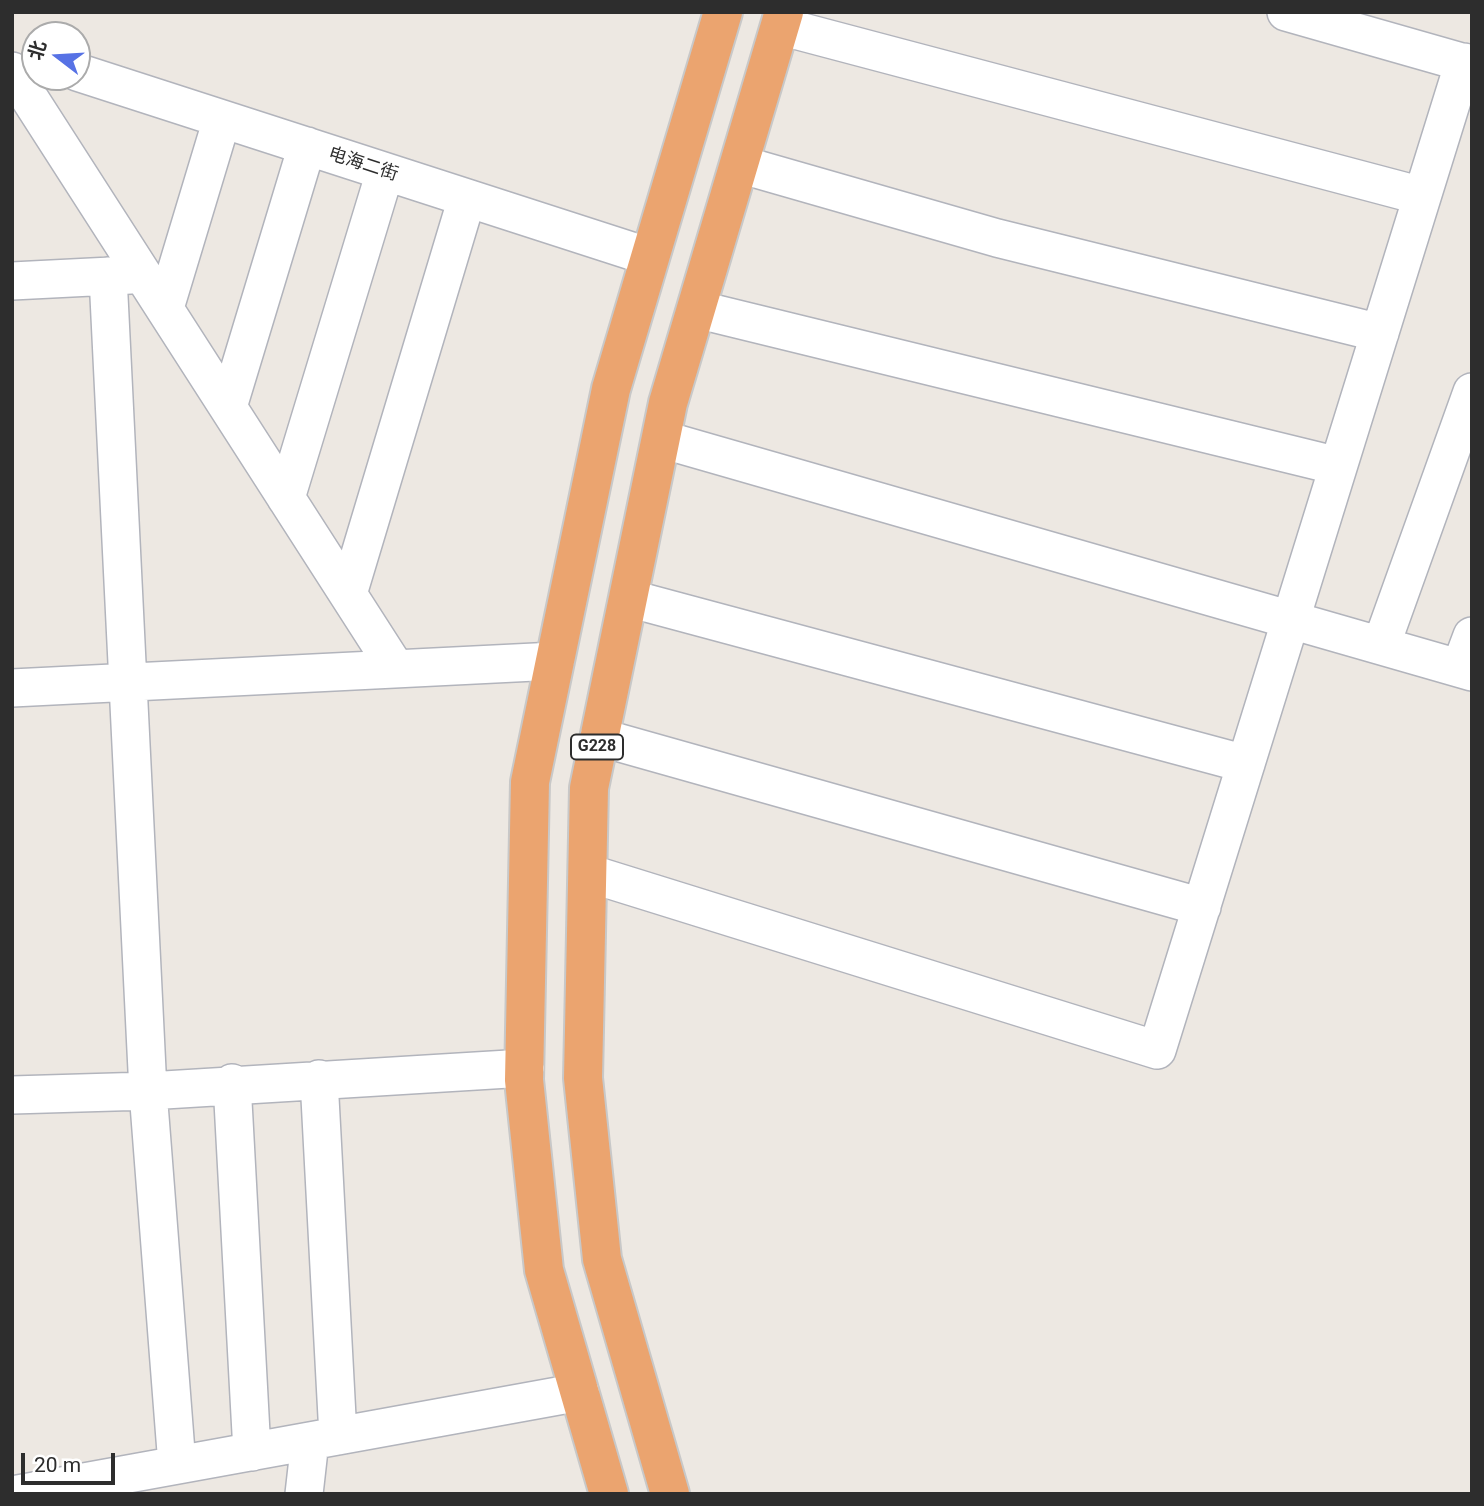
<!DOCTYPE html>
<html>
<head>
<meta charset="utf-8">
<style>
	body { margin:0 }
	#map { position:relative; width:1484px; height:1506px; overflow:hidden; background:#ede8e2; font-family:Roboto,"Noto Sans SC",sans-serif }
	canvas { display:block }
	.frame { position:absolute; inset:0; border:14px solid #2d2d2d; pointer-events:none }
	.north { position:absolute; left:21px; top:21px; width:70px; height:70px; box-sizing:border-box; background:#fff; border:2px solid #ababab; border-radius:50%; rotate:287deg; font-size:19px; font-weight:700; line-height:28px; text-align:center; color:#2d2d2d }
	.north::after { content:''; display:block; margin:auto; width:24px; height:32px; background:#5772e5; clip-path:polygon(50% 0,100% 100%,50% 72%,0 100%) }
	.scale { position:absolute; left:21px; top:1453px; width:94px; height:32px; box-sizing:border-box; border:4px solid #2d2d2d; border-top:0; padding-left:9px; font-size:21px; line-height:24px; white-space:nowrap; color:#2d2d2d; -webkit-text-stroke:5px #fff; paint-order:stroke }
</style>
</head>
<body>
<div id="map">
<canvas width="1484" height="1506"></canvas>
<div class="frame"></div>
<div class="north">北</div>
<div class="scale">20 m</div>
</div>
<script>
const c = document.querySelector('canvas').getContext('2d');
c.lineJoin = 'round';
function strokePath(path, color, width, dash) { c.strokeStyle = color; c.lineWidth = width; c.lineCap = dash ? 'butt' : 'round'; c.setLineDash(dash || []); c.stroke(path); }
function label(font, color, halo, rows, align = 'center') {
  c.font = font + ' Roboto,"Noto Sans SC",sans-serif'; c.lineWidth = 7; c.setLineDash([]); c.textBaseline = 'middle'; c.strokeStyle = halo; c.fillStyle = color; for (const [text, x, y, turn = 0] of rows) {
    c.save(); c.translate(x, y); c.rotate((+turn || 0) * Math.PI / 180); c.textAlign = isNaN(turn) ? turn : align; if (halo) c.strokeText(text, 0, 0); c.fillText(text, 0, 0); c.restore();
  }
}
const minor = new Path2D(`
	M1286,12L1472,65
	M780,26L1422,196
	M12,71L396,669
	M77,72L650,257
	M739,164L997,238L1380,333
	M108,276L148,1091L177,1465
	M12,281L131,275
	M165,308L222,119
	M696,309L1338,466
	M228,407L307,146
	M661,439L1472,672
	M286,498L385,172
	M348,594L467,198
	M628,598L1246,764
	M1382,643L1472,392
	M1460,668L1472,636
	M12,688L555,661
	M599,737L1202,907
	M588,873L1157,1050L1464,62
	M319,1079L338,1436
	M232,1083L252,1452
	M12,1095L148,1091L525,1068
	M18,1494L580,1392
	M304,1494L310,1441`);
const highway = new Path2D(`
	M609,1494L544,1270L524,1080L530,782L611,389L723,12
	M670,1494L602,1259L583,1078L589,788L668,403L784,12`);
const shields = [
	[597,747,52]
];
const shieldNames = [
	["G228",597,747]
];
const streetNames = [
	["电海二街",363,165,18]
];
strokePath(minor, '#b2b4bc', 40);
strokePath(highway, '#c8c8c8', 42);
strokePath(minor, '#fff', 37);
strokePath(highway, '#eba46f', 38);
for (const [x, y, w] of shields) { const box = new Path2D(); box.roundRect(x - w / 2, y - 12.5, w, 25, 5); c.fillStyle = '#fff'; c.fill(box); strokePath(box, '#2d2d2d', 2); }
label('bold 16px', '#2d2d2d', null, shieldNames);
label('18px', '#2d2d2d', '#fff', streetNames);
</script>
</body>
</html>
